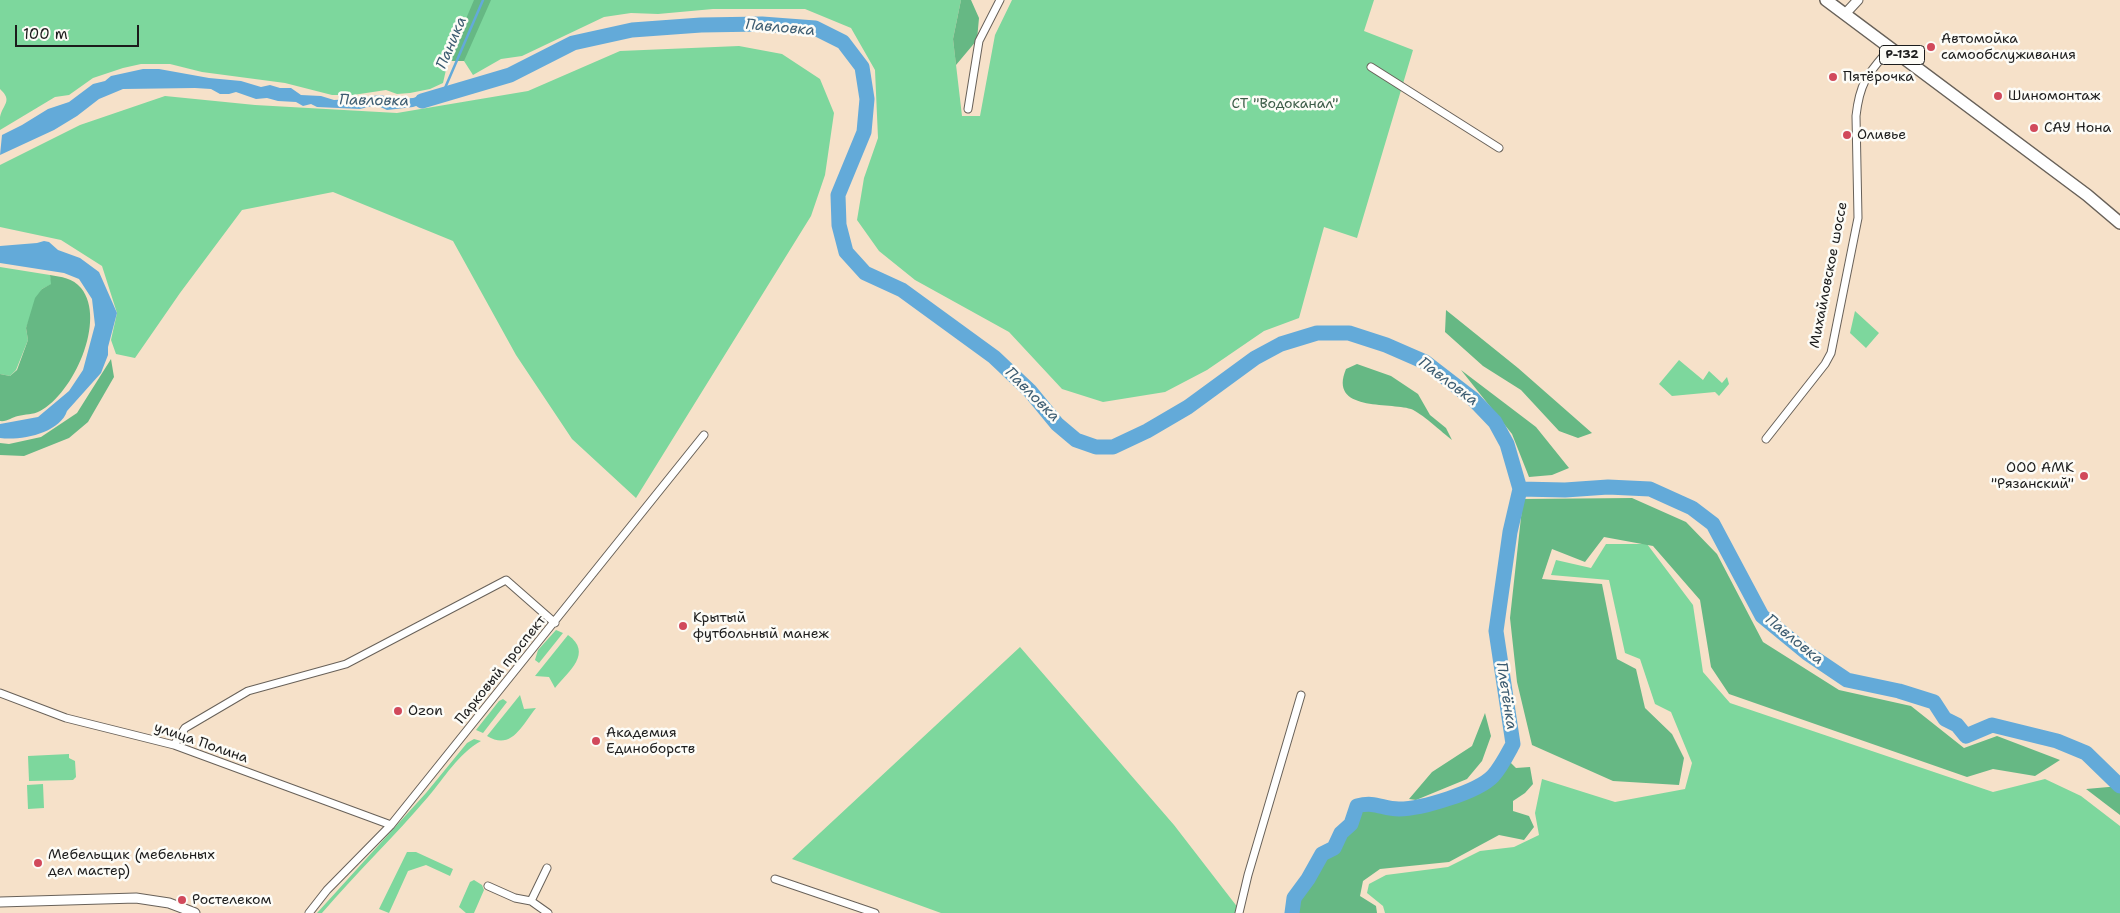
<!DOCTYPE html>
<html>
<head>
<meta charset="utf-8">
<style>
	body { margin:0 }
	#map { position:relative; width:2120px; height:913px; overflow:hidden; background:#f6e1c9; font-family:"Shantell Sans",sans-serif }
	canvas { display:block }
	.scale { position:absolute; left:15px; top:25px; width:124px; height:22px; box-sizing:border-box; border:2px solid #1c1c1c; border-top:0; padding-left:6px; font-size:15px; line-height:18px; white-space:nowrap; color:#1c1c1c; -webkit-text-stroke:4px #fdfcf7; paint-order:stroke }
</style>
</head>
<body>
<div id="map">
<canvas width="2120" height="913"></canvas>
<div class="scale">100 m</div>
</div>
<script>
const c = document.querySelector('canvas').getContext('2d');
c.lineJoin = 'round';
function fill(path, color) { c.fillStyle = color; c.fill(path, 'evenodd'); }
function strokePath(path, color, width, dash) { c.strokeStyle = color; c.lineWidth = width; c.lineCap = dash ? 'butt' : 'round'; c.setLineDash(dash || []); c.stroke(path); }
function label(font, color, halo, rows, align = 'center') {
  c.font = font + ' "Shantell Sans",sans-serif'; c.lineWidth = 5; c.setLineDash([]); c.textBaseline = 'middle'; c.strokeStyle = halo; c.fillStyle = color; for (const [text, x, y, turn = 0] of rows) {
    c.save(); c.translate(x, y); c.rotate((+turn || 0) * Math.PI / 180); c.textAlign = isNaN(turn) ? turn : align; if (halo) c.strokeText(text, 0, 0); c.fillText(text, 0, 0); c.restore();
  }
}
const green = new Path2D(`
	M0,0H961L953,39L962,116H980L995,35L1012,0H1374L1364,31L1413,50L1357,238L1324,227L1299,318L1264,331L1207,370L1165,392L1103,402L1062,389L1009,332L915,280L879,251L857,220L864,178L878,138L875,70L851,28L805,9H713L658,14L631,13L604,17L522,56L501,59L473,75L464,61H448L443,83L430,89L410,93L397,94L386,90L353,95H332L285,83L202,72L170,64H141L123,68L93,78L69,95L55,97L0,130C0,126 0,121 0,117C3,104 13,101 0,89Z
	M739,46L782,54L820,79L834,113L825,175L811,216L636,498L572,439L516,355L453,241L333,192L242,210L180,293L135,358L116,354L111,340L117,313L102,266L61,240L0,227V165L80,125L165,96L255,105L397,113L528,91L620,51Z
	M0,267L50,275L52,284L42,289L26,328L28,340L16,370L10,376L0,374Z
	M1855,311L1879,333L1866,348L1850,333Z
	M1679,360L1703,380L1709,371L1722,383L1727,377L1729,384L1719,396L1715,392L1672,396L1659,384Z
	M1606,544H1647L1693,605L1703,672L1730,703L1993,792L2045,779L2081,796L2120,826V913H1385L1383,906L1367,893L1369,884L1386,875L1448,867L1480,851L1514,847L1539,835L1535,813L1542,779L1615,802L1685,789L1692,763L1671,712L1655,704L1640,659L1625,653L1609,580L1551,575L1556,560L1591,568Z
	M556,630L563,633L539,663L535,660L538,650Z
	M568,635C593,653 569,671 555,688L549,677L535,676Z
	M1020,647L1174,825L1242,913H941L792,859Z
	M520,695L524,709L536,708C522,725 512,751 487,736Z
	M503,699L507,702L483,733L476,730L499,701Z
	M474,739L481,741C458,754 445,777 428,797C394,837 356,873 322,913H317L426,793L467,743Z
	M69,754V758L75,761L76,777L73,780L29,781L28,756Z
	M43,784L44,808L28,809L27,785Z
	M407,852H416L453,869L450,876L426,865L408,871L389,913L379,909Z
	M474,880L482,885L484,890L474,913H466L459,907L470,882Z`);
const forest = new Path2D(`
	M474,0H491L464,61H448Z
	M961,0H971L979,18L977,40L956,65L953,39Z
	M50,275C61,277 73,278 81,288C107,320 73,394 40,411C33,415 25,414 18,416C12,417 7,422 0,421V374L10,376L17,370L28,340L26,328L35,298L42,289L51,284Z
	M1446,310L1518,368L1592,433L1578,438L1559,431L1521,390L1483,366L1445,332Z
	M111,359L114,377L88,422L69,438L24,456L0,455V443L9,444L41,437L77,413Z
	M1357,364L1391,376L1418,394L1430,415L1446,428L1452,440C1443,433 1420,412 1411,409C1389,402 1328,412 1346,369Z
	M1461,370L1536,427L1569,468L1552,475L1529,477L1512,434Z
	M1632,498L1686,522L1717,554L1763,642L1839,690L1911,706L1964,748L1997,736L2060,760L2035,776L1993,769L1967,777L1729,694L1711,667L1700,600L1653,546L1604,537L1585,562L1552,549L1542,579L1602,584L1617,659L1636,669L1645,708L1672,734L1684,758L1679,785L1613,781L1532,745L1517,682L1510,618L1523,499Z
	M1485,713L1491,736L1482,761L1467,779L1416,800L1409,799L1432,772L1472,746Z
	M1506,758L1516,768L1530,767L1533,784L1525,793L1513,801V811L1529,816L1534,827L1524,840L1499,835L1449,862L1380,869L1363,881L1360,896L1376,906L1377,913H1292L1294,898L1308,879L1322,854L1334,848L1341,833L1351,824L1357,806C1376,801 1382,809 1399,809C1421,809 1477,792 1492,777C1497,771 1501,764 1506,758Z
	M2120,786V815L2086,789Z`);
const water = new Path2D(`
	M143,69H159L209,78L241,81L261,87L270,85L280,88H291L301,95L321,96L334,100L354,99L380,95L398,99L413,98L442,89L438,100L436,99L430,105H419L413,107L387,110L376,105L360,109L317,107L311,104L303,106L296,102L278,101L267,98L256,99L236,92L229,94H220L211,89L195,88L123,89L99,99L77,116L54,130L0,155L2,135L22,125L48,109L69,102L93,84L105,81L111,76Z
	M44,241L49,242L58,250L80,258L99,272L117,313L108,347V355L101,373L67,411C60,433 21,441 0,438V424L38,417L69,391L83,370L95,325L92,299L79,279L64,273L0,263V246L37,243Z`);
const stream = new Path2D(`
	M442,95L483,0`);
const river = new Path2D(`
	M422,101L510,75L573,43L632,30L701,25L762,24L815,28L843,42L862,67L867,99L864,132L838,195L839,225L846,252L865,273L902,290L994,357L1030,391L1057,424L1076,440L1096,447H1113L1147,431L1188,407L1255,358L1281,344L1317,333H1349L1386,345L1425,362L1473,399L1495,422L1507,444L1520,489L1510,532L1496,631L1513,744C1507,755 1501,767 1493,776C1478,792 1421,809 1399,809C1382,809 1376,801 1357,806L1351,824L1341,833L1334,848L1322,854L1308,879L1294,898L1292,913
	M1520,489L1565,490L1608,487L1650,489L1692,508L1713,524L1762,616L1807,653L1847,680L1899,691L1934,702L1945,719L1957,725L1966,736L1992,725L2057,741L2086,753L2120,786`);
const minor = new Path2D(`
	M1371,67L1499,148
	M968,109L979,41L1000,0
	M1766,439L1825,364L1831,353L1858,218L1856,116C1860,80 1869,73 1891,47
	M0,693L66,718L174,745L391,825
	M174,745L185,728L248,691L346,664L506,580L555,623
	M775,879L875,913
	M488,886L515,898L531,901L547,868
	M531,901L548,913
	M309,913L327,890L391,825L704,435
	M1239,913L1248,875L1301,695`);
const tertiary = new Path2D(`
	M1845,14L1858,0
	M0,902L136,898L169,903L195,913`);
const primary = new Path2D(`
	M1826,0L2087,195L2120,223`);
const markers = [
	[1931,47,5,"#d1495b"],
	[1833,77,5,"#d1495b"],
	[1998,96,5,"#d1495b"],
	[2034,128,5,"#d1495b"],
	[1847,135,5,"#d1495b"],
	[2084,476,5,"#d1495b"],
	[683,626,5,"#d1495b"],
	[398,711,5,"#d1495b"],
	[596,741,5,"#d1495b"],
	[38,863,5,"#d1495b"],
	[182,900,5,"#d1495b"]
];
const shields = [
	[1902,55,45]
];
const shieldNames = [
	["Р-132",1902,55]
];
const poiNames = [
	["Автомойка",1941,39],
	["самообслуживания",1941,55],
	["Пятёрочка",1843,77],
	["Шиномонтаж",2008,96],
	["САУ Нона",2044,128],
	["Оливье",1857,135],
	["ООО АМК",2074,468,"right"],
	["\"Рязанский\"",2074,484,"right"],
	["Крытый",693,618],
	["футбольный манеж",693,634],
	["Ozon",408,711],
	["Академия",606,733],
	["Единоборств",606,749],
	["Мебельщик (мебельных",48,855],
	["дел мастер)",48,871],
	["Ростелеком",192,900]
];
const parkNames = [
	["СТ \"Водоканал\"",1285,104]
];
const streetNames = [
	["Михайловское шоссе",1829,275,-79],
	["Парковый проспект",501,670,-51],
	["улица Полина",201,743,19]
];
const waterNames = [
	["Павловка",780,28,5],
	["Паника",452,43,-67],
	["Павловка",374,101,1],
	["Павловка",1448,382,37],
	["Павловка",1032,395,45],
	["Павловка",1794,640,39],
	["Плетёнка",1506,696,81]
];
fill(green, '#7dd79d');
fill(forest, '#66b884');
fill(water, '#63aad9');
strokePath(stream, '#63aad9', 2.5);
strokePath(river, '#63aad9', 15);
strokePath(minor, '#686159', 9);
strokePath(tertiary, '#686159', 11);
strokePath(primary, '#686159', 14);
strokePath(minor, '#fff', 7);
strokePath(tertiary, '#fff', 9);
strokePath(primary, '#fff', 11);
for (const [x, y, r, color] of markers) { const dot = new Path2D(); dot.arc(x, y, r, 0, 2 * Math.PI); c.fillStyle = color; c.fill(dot); strokePath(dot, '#fdfcf7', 2); }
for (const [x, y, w] of shields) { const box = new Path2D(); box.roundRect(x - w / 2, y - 9.5, w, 19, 4); c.fillStyle = '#fdfcf7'; c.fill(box); strokePath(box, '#1c1c1c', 1); }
label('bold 12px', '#1c1c1c', null, shieldNames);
label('14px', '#1c1c1c', '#fdfcf7', poiNames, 'left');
label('14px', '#3e5d49', '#fdfcf7', parkNames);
label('14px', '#1c1c1c', '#fdfcf7', streetNames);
label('italic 15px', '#3c5c71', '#fdfcf7', waterNames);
</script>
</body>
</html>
